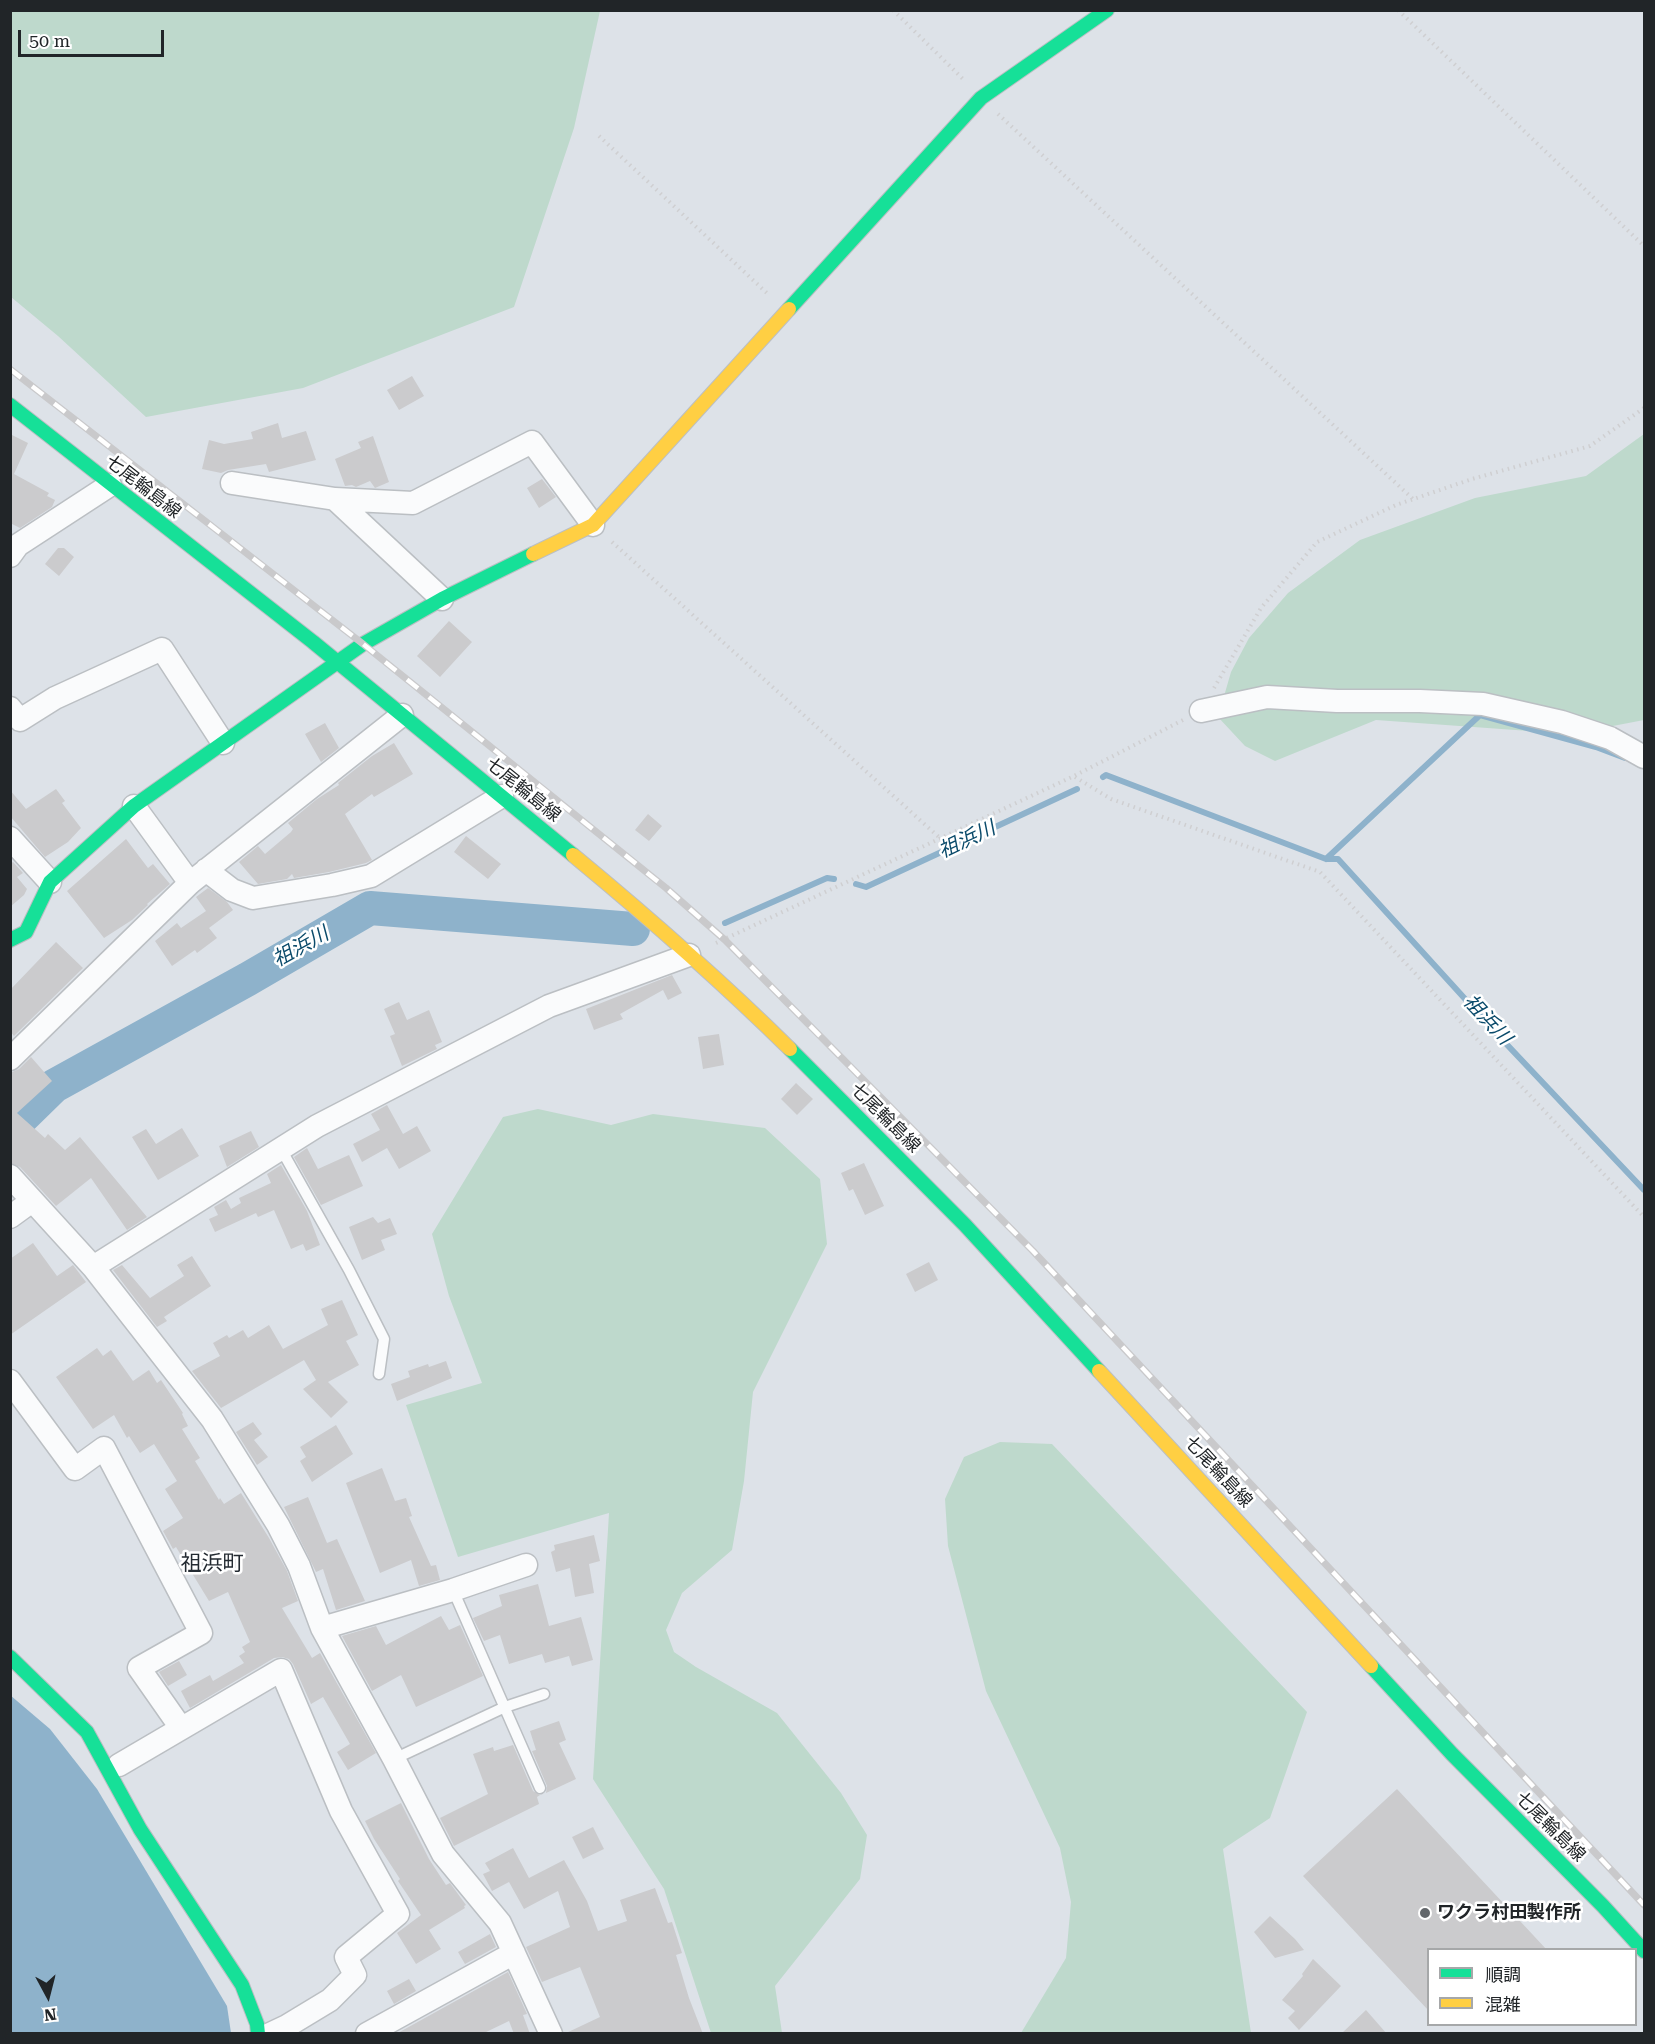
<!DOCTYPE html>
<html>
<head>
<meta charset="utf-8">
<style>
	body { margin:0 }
	#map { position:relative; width:1655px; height:2044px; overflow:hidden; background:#dde2e8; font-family:"Roboto Serif","Noto Sans JP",serif }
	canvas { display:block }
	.frame { position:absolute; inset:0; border:12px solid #212528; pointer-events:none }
	.legend { position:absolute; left:1427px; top:1948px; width:210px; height:78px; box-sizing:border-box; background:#fff; border:2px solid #a6a8a9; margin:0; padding:8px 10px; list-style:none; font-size:18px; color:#212528 }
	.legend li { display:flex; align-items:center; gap:12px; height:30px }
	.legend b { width:30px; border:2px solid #a6a8a9 }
	.north { position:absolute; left:18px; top:1966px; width:60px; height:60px; -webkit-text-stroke:4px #fff; paint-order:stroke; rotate:173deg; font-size:16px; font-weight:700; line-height:24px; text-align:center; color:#212528 }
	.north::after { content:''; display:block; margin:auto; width:21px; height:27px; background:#212528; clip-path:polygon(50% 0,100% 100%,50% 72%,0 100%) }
	.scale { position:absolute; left:18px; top:30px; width:146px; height:27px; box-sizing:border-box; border:3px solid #212528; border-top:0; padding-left:8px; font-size:18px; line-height:21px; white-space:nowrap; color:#212528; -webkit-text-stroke:4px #fff; paint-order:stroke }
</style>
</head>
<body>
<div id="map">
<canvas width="1655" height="2044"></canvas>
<div class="frame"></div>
<ul class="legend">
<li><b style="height:8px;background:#16e098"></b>順調</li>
<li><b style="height:8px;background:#ffcf43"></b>混雑</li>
</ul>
<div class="north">N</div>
<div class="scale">50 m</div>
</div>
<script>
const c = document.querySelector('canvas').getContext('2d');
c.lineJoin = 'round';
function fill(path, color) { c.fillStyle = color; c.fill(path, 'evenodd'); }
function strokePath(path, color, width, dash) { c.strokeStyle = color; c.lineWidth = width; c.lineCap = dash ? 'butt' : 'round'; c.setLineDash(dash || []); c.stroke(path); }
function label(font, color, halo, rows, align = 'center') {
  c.font = font + ' "Roboto Serif","Noto Sans JP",serif'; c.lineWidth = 5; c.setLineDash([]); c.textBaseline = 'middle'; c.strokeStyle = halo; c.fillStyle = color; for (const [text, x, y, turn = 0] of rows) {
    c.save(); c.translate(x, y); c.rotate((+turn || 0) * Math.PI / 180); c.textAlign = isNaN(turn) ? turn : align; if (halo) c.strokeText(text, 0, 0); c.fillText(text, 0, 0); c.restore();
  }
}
const green = new Path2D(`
	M10,11L11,10L600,11L574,128L514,307L303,388L146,417L58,336L11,297Z
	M1644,434V720L1571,734L1376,720L1275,761L1245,746L1218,717L1231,672L1249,638L1288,593L1360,540L1475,498L1586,476Z
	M538,1109L611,1125L653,1114L765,1128L820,1179L827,1244L753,1392L744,1481L732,1550L682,1593L666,1630L674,1652L696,1667L777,1713L841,1793L867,1835L860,1879L775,1986L782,2033H711L664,1889L593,1779L609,1513L458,1557L406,1405L482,1383L449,1296L432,1234L503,1117Z
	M1000,1442L1052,1444L1307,1712L1270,1818L1223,1849L1251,2033H1021L1066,1958L1071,1902L1060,1848L986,1691L948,1546L945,1499L964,1457Z`);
const water = new Path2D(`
	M10,1695L50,1729L97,1789L227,2006L231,2033H11Z`);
const stream = new Path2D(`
	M1103,777L1106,775L1326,859H1338L1496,1033L1644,1190
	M1326,859L1480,715L1596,747L1625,758
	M856,884L866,887L1077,789
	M725,923L827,878L834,879`);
const river = new Path2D(`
	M10,1129L54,1086L248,979L370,908L633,929`);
const building = new Path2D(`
	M412,376L424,396L399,410L387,390Z
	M278,423L282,438L306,431L316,460L269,472L266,464L228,470L221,473L202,469L209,440L224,444L253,439L251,432Z
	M10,434L28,443L14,474L49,493L47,496L55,500L52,507L20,528L10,523Z
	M373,436L389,482L375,488L370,481L356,487L352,485L345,486L335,459L361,448L358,442Z
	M542,479L556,497L539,508L527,488Z
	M58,548H64L74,557L59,576L45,564Z
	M449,621L472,642L440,677L417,656Z
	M325,723L339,748L321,762L305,734Z
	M394,743L413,774L374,797L372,794L345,814L372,860L366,863L329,872L294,878L292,874L287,879L258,884L239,862L258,846L265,854L291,832L293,829L288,823L317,799L339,785L338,783L372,756Z
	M56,789L65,801L62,803L81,828L68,842L45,857L10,816V790L26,809Z
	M648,814L662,826L649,841L635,830Z
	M466,836L501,864L488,879L454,852Z
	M126,839L148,868L153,864L170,884L147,904L148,905L132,920L104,938L67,891Z
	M13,862L23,873L17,877L27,889L24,895L10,907V864Z
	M208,888L227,902L233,910L209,928L217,938L197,953L195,950L172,966L155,941L177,923L181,928L206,911L196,897Z
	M56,942L83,968L14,1036L10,1031V990Z
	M672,975L682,993L668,1000L663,990L620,1014L623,1019L594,1030L586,1009Z
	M399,1002L407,1020L429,1010L442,1042L435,1045L437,1049L402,1066L390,1036L395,1034L384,1009Z
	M719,1034L724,1065L703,1069L698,1037Z
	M31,1057L52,1081L17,1113L45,1138L48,1134L65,1150L80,1137L147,1217L127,1230L91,1178L56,1206L20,1167L10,1163V1073L19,1069Z
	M796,1083L813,1099L797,1115L781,1099Z
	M387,1105L403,1134L417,1126L431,1151L399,1169L387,1148L362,1162L353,1144L380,1130L371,1114Z
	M182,1128L199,1156L158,1180L132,1137L146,1129L156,1144Z
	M251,1131L259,1147L227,1167L219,1146Z
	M307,1148L318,1169L349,1155L363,1186L321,1205L294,1157Z
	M864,1163L884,1206L865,1215L853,1189L849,1191L841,1173Z
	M281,1165L307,1211L320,1245L306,1251L303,1244L291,1249L274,1210L258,1217L256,1213L215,1232L209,1219L218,1215L214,1207L226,1200L231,1209L241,1203L239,1198L271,1183L267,1174Z
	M373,1217L378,1223L390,1218L397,1234L381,1240L385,1250L362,1260L349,1227Z
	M33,1243L57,1276L73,1265L86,1282L10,1335V1259Z
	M192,1256L211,1286L164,1317L167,1321L157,1327L113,1270L122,1265L150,1298L184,1276L177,1265Z
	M929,1262L938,1280L915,1292L906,1274Z
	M342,1300L358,1335L346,1341L359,1365L328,1382L348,1402L331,1418L303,1389L316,1380L304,1360L221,1408L192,1371L220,1356L213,1343L227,1335L229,1338L243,1330L248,1338L269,1325L283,1349L328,1325L321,1309Z
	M97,1348L103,1356L111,1350L133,1381L149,1370L157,1383L161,1380L183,1413L182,1414L188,1426L182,1429L200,1458L195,1461L219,1500L220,1498L224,1504L241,1493L269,1538L287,1571L298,1601L282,1608L312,1658L320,1653L376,1753L348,1770L337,1752L350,1744L323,1697L311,1704L293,1664L289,1659L282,1657L274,1658L190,1708L181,1691L210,1675L213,1681L244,1663L239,1656L245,1652L242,1647L250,1642L228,1592L209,1601L176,1547L173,1549L163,1531L183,1518L165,1489L177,1481L154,1444L140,1453L129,1436L127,1438L114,1415L93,1429L56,1377Z
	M446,1361L452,1378L397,1401L391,1384L410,1377L408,1371L428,1364L429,1367Z
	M253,1422L262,1434L254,1440L268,1457L257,1465L236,1432Z
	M336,1425L353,1454L312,1482L300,1461L306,1457L300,1447Z
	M382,1468L395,1501L406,1498L412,1516L409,1517L431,1566L436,1565L440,1580L419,1586L411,1560L380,1573L346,1483Z
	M308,1497L327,1543L337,1539L365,1601L336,1610L323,1569L316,1572L284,1507Z
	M594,1535L600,1561L589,1564L594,1593L575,1597L570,1568L556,1572L551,1552L555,1550L554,1545Z
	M538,1584L549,1626L581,1617L593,1660L572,1666L569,1656L545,1663L542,1654L509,1664L500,1635L484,1641L473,1618L502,1606L499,1595Z
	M441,1616L449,1630L460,1625L483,1676L416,1707L401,1675L372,1691L342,1636L376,1626L386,1645Z
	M179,1661L187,1675L168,1686L159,1672Z
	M559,1721L566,1740L559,1743L576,1779L546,1793L547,1786L532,1751L536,1750L530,1731Z
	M513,1745L533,1791L540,1795L537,1797L539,1804L454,1846L440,1818L488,1794L473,1754L493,1747L494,1751Z
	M1397,1789L1547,1950H1428V2010L1303,1876Z
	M401,1803L429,1859L446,1885L450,1883L466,1905L464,1906L465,1908L429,1930L441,1949L416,1964L397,1933L421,1915L398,1881L400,1879L374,1839L365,1821Z
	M593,1827L604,1849L583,1859L572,1837Z
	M513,1848L529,1878L564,1860L587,1901L598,1931L627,1921L620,1900L655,1888L668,1923L672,1922L682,1953L676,1955L689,1998L703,2034H564L600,2017L580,1967L542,1982L526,1947L570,1927L558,1891L524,1909L509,1882L492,1891L483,1874L490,1871L485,1863Z
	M1270,1916L1295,1939L1304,1950L1275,1958L1254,1932Z
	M490,1934L496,1947L465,1964L458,1952Z
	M1313,1959L1341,1986L1299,2030L1288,2018L1295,2011L1282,2000L1303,1976L1302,1974Z
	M508,1972L527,2014L523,2015L530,2034H514L509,2021L482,2034H396Z
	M409,1979L416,1991L394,2004L387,1991Z
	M1366,2010L1387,2034H1341Z`);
const path = new Path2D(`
	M893,10L965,81
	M1398,10L1644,246
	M998,114L1413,499
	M599,136L769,295
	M612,542L941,839
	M1214,688L1261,608L1317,542L1396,505L1472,479L1590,446L1644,408
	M1075,777L1111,799L1320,872L1644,1217
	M716,943L1074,776L1183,720`);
const lane = new Path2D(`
	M281,1149L349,1270L384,1339L379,1374
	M453,1590L540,1788
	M394,1759L505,1707L544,1694`);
const street = new Path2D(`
	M232,483L335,499
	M10,556L18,545L110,485
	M442,599L335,499L413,503L532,442L593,525
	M10,708L20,720L55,698L162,649L223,743
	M1201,711L1267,697L1337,701H1420L1483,704L1562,722L1610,738L1644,757
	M134,806L190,883
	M10,838L50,882
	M206,870L232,890L253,898L332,885L371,876L502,796
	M10,1059L190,883L402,715
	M10,1176L93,1267L212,1419L278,1525L299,1566L322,1628L394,1759L443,1854L500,1923L551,2034
	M10,1217L32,1201
	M93,1267L317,1126L549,1006L689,955
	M10,1381L75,1469L104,1448L201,1633L139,1668L181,1728
	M322,1628L453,1590L526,1565
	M119,1765L281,1670L341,1811L398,1914L346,1957L355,1975L330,2000L287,2026L270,2034
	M367,2034L514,1953`);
const fast = new Path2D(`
	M789,309L981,98L1107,10
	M10,405L313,642L573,855
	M10,940L26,932L50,882L134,806L363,644L442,599L533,554
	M790,1049L965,1225L1099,1371
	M10,1657L87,1732L140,1829L242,1985L257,2024L258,2034
	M1371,1666L1452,1754L1603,1906L1644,1951`);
const slow = new Path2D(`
	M533,554L593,525L789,309
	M573,855C648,917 720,980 790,1049
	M1099,1371L1371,1666`);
const rail = new Path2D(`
	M10,369L363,644L666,888L725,940L1033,1251L1644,1905`);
const markers = [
	[1425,1913,6,"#63676b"]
];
const streetNames = [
	["七尾輪島線",143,487,38],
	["七尾輪島線",523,790,39],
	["七尾輪島線",885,1118,45],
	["七尾輪島線",1218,1472,47],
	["七尾輪島線",1550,1827,45]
];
const poiNames = [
	["ワクラ村田製作所",1437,1913]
];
const waterNames = [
	["祖浜川",967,840,-25],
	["祖浜川",301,947,-29],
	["祖浜川",1487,1020,47]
];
const quarterNames = [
	["祖浜町",212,1564]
];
fill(green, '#bed9cc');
fill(water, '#8eb2cb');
strokePath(stream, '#8eb2cb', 6);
strokePath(river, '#8eb2cb', 34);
fill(building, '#cbcbcd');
strokePath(lane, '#bbbfc3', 13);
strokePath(street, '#bbbfc3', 25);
strokePath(fast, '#bbbfc3', 16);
strokePath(slow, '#bbbfc3', 16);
strokePath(path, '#cfcfd1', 4, [1.5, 4.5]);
strokePath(lane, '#fafbfc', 10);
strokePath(street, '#fafbfc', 22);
strokePath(fast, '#16e098', 14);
strokePath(slow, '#ffcf43', 14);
strokePath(rail, '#c9c9cb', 7);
strokePath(rail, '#fff', 4.5, [14]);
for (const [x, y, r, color] of markers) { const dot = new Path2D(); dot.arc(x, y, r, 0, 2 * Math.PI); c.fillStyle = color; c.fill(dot); strokePath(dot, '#fff', 2); }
label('18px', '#212528', '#fff', streetNames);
label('bold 18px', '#212528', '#fff', poiNames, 'left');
label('italic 20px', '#0b4b6b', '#fff', waterNames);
label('21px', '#242b32', '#fff', quarterNames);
</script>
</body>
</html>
